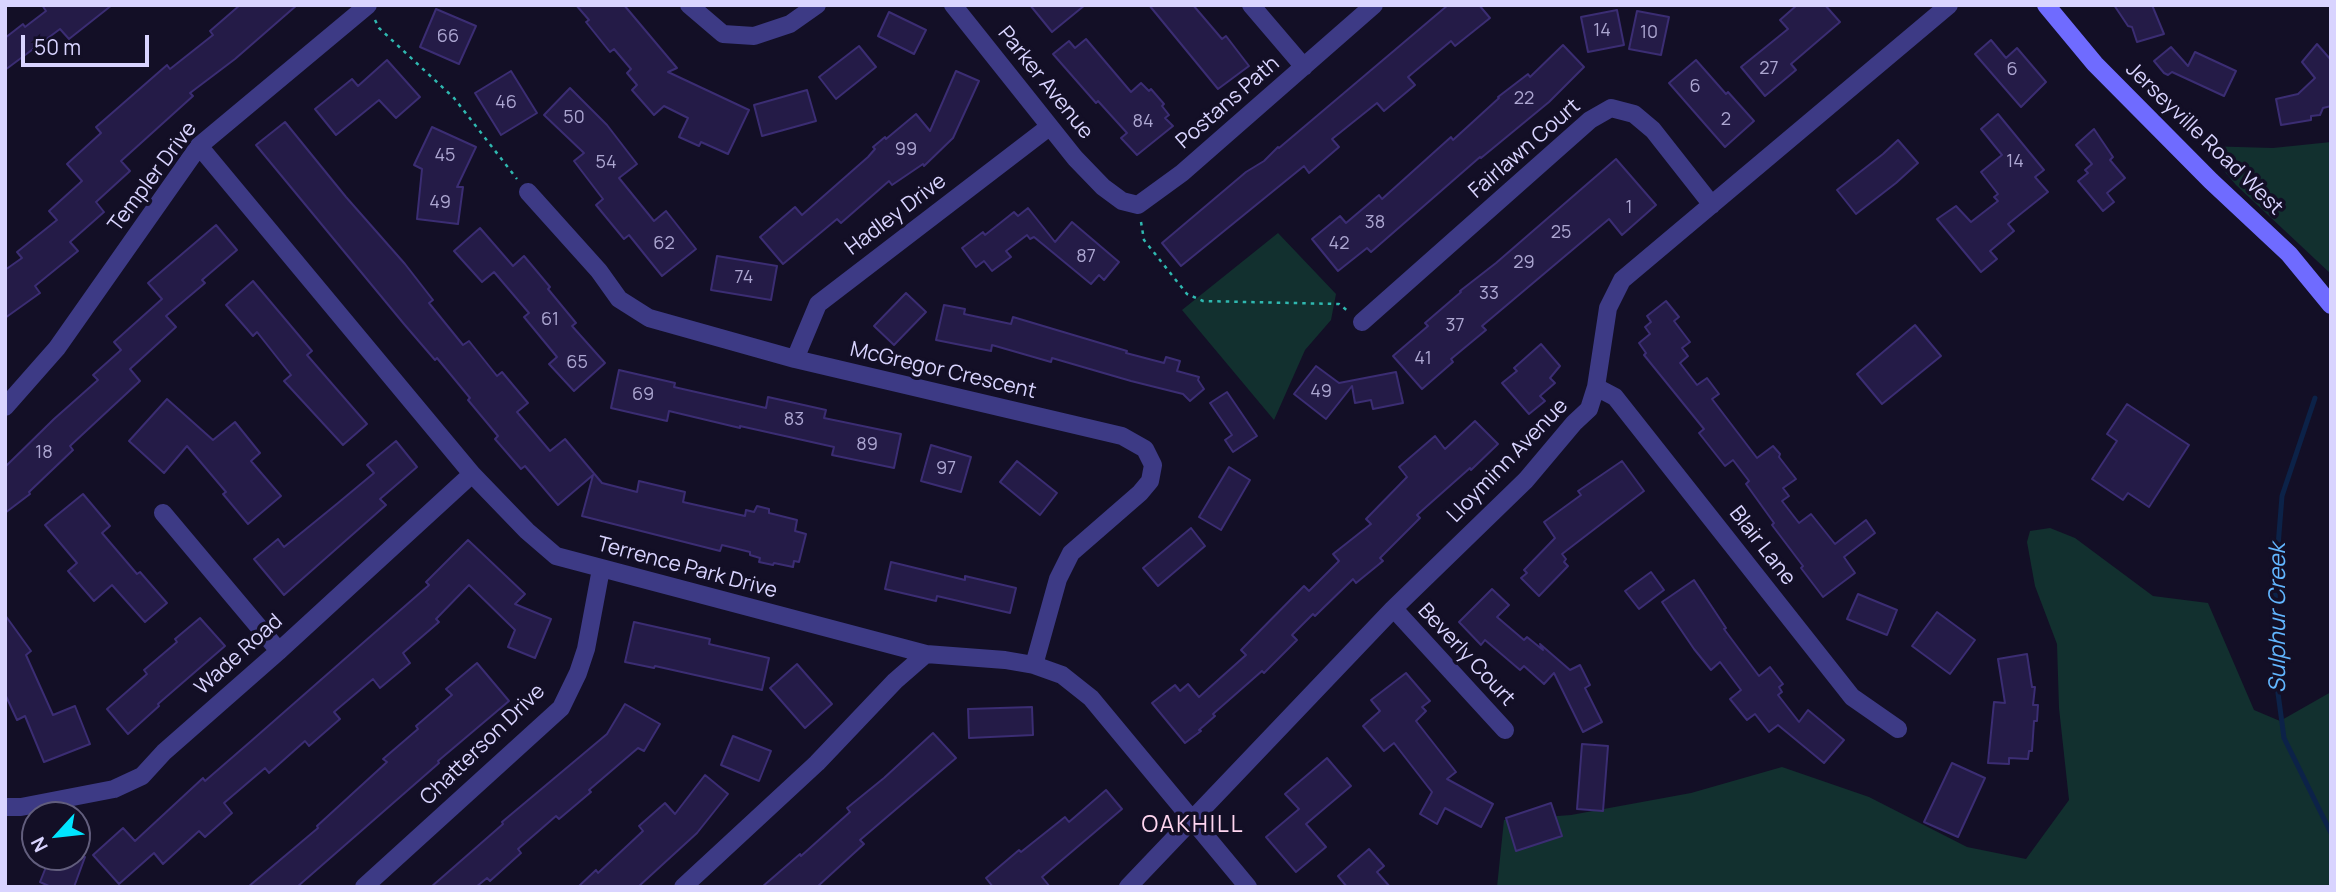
<!DOCTYPE html>
<html>
<head>
<meta charset="utf-8">
<style>
	body { margin:0 }
	#map { position:relative; width:2336px; height:892px; overflow:hidden; background:#130f26; font-family:Manrope,sans-serif }
	canvas { display:block }
	.frame { position:absolute; inset:0; border:7px solid #d9d4ff; pointer-events:none }
	.north { position:absolute; left:21px; top:801px; width:70px; height:70px; box-sizing:border-box; background:#130f26; border:2px solid #625e7d; border-radius:50%; rotate:243deg; font-size:19px; font-weight:700; line-height:28px; text-align:center; color:#d9d4ff }
	.north::after { content:''; display:block; margin:auto; width:24px; height:32px; background:#00e5ff; clip-path:polygon(50% 0,100% 100%,50% 72%,0 100%) }
	.scale { position:absolute; left:21px; top:35px; width:128px; height:32px; box-sizing:border-box; border:4px solid #d9d4ff; border-top:0; padding-left:9px; font-size:21px; line-height:24px; white-space:nowrap; color:#d9d4ff; -webkit-text-stroke:5px #130f26; paint-order:stroke }
</style>
</head>
<body>
<div id="map">
<canvas width="2336" height="892"></canvas>
<div class="frame"></div>
<div class="north">N</div>
<div class="scale">50 m</div>
</div>
<script>
const c = document.querySelector('canvas').getContext('2d');
c.lineJoin = 'round';
function fill(path, color) { c.fillStyle = color; c.fill(path, 'evenodd'); }
function strokePath(path, color, width, dash) { c.strokeStyle = color; c.lineWidth = width; c.lineCap = dash ? 'butt' : 'round'; c.setLineDash(dash || []); c.stroke(path); }
function label(font, color, halo, rows, align = 'center') {
  c.font = font + ' Manrope,sans-serif'; c.lineWidth = 7; c.setLineDash([]); c.textBaseline = 'middle'; c.strokeStyle = halo; c.fillStyle = color; for (const [text, x, y, turn = 0] of rows) {
    c.save(); c.translate(x, y); c.rotate((+turn || 0) * Math.PI / 180); c.textAlign = isNaN(turn) ? turn : align; if (halo) c.strokeText(text, 0, 0); c.fillText(text, 0, 0); c.restore();
  }
}
const green = new Path2D(`
	M2331,142V274L2236,185L2203,146L2273,148Z
	M1278,233L1336,294L1331,320L1305,350L1274,420L1182,310Z
	M2050,528L2075,538L2153,596L2208,603L2254,710L2280,721L2331,692V887H1497L1504,820L1571,815L1691,793L1782,767L1869,797L1967,847L2026,859L2069,800L2059,708L2057,644L2035,586L2027,542L2030,531Z`);
const stream = new Path2D(`
	M2315,398L2282,496L2275,584L2278,693L2284,738L2331,833`);
const building = new Path2D(`
	M42,5H112L69,39L60,29L5,70V38L23,24L25,27L46,11Z
	M240,5H297L235,59L190,93L193,96L121,161L130,171L96,202L104,212L70,242L78,251L35,286L40,293L5,318V270L22,258L17,252L57,220L49,211L82,181L67,164L101,133L96,127L167,65L170,69L213,35L210,31Z
	M576,5H624L677,68L668,72L749,110L728,154L701,142L699,146L679,137L688,118L664,106L654,115L632,90L637,85L627,73L631,69L614,49L610,52L586,22L589,20Z
	M1030,5H1085L1052,32Z
	M1149,5H1193L1222,39L1226,36L1249,66L1218,89Z
	M1448,5H1479L1490,18L1455,46L1451,41L1408,77L1415,85L1384,111L1377,103L1332,139L1339,147L1309,173L1304,166L1181,266L1162,243L1246,172L1264,161L1278,147L1279,148Z
	M1797,5H1825L1840,22L1791,64L1796,70L1765,96L1741,67L1788,29L1780,20Z
	M2114,5H2152L2164,34L2137,42L2132,27L2128,26Z
	M436,9L476,26L459,64L420,47Z
	M1617,10L1624,45L1588,52L1581,17Z
	M1637,11L1669,17L1661,55L1629,49Z
	M889,12L926,30L914,54L878,36Z
	M1086,39L1131,92L1141,83L1149,91L1151,89L1164,104L1162,106L1169,115L1165,118L1173,126L1137,155L1121,138L1127,133L1098,101L1096,103L1053,54L1069,41L1075,48Z
	M1991,40L2006,58L2017,48L2046,82L2021,107L1975,54Z
	M2317,44L2331,60V106L2323,108L2320,115L2311,116V120L2281,125L2276,99L2298,94L2315,78L2302,62Z
	M1563,45L1584,67L1549,102L1481,158L1480,157L1371,252L1367,248L1338,271L1312,239L1340,216L1346,223L1379,195L1382,199L1451,137L1453,140L1499,98L1498,97L1528,74L1530,77Z
	M859,46L876,67L836,99L819,77Z
	M2171,47L2188,66L2195,52L2236,71L2224,96L2172,72L2168,75L2164,73L2154,61Z
	M387,60L420,97L396,118L379,100L336,135L315,109L352,79L358,86Z
	M1696,60L1726,94L1728,92L1754,121L1725,147L1669,83Z
	M511,71L537,113L501,135L475,93Z
	M956,71L979,81L953,138L924,166L923,164L892,185L889,181L841,223L837,219L783,264L760,237L795,207L802,215L868,157L875,149L873,147L885,137L886,139L916,114L930,131Z
	M570,88L607,125L637,164L619,178L654,221L666,211L696,249L662,276L629,235L624,239L596,205L603,199L574,161L584,153L544,115Z
	M807,90L816,121L762,136L754,105Z
	M1998,114L2044,170L2035,177L2048,192L2008,224L2014,231L1990,251L1997,259L1981,272L1937,219L1956,206L1971,222L1998,201L1994,197L1998,194L1981,172L2002,155L1981,129Z
	M285,122L346,197L405,264L433,300L429,303L463,345L469,341L497,376L502,372L528,403L517,412L550,451L565,439L602,483L637,492L639,481L685,492L683,502L745,516L746,510L754,512L757,506L769,509V513L797,520L795,531L806,534L799,562L794,561L793,567L774,563L773,565L759,562L760,558L750,555V552L722,545L720,551L582,516L593,475L558,505L525,466L521,469L495,439L498,436L468,400L470,398L437,358L435,360L404,324L256,145Z
	M432,127L476,147L457,187H463L458,224L417,219L422,169L414,165Z
	M2094,129L2113,157L2110,160L2125,178L2107,193L2114,202L2103,211L2078,181L2088,173L2085,170L2092,164L2076,145Z
	M1898,140L1918,163L1896,183L1856,214L1837,190L1883,154Z
	M1616,159L1656,205L1622,235L1609,219L1482,326L1486,330L1451,359L1453,362L1422,389L1393,356L1428,326L1425,323L1461,292L1460,291L1496,263Z
	M1028,208L1055,242L1072,222L1119,262L1104,280L1099,275L1091,284L1034,237L1030,239L1027,235L1006,251L1011,257L992,271L984,261L976,267L962,248L983,232L985,235L1014,212L1018,216Z
	M216,225L237,250L202,280L205,283L166,316L176,327L130,369L140,381L70,446L73,450L29,492L30,494L5,513V467L54,419L98,380L93,375L121,350L114,342L162,299L148,283Z
	M480,228L513,266L524,256L550,287L548,289L576,323L572,326L605,363L574,391L549,364L557,357L524,317L529,313L494,272L482,282L454,251Z
	M717,256L777,266L771,300L711,290Z
	M253,281L312,351L307,355L367,424L343,445L284,381L291,375L257,332L253,336L226,305Z
	M906,293L926,312L894,345L874,326Z
	M1666,301L1679,317L1674,321L1690,342L1682,348L1688,356L1680,363L1697,385L1707,378L1719,394L1712,399L1757,458L1773,446L1780,454L1779,457L1796,479L1783,488L1789,496L1782,501L1799,523L1811,514L1835,544L1866,520L1875,533L1844,557L1855,573L1823,597L1801,568L1803,566L1772,525L1774,523L1746,484L1749,481L1733,460L1725,466L1699,433L1704,429L1644,355L1646,353L1639,343L1650,334L1645,327L1651,322L1647,316Z
	M944,305L965,309L964,314L1011,324L1013,317L1127,351L1126,353L1164,363L1166,357L1180,361L1177,371L1199,377L1198,380L1204,389L1190,401L1183,394L1131,381L1052,358L1051,362L992,345L991,351L936,340Z
	M1915,325L1941,356L1882,404L1857,374Z
	M1541,344L1560,366L1550,378L1555,383L1540,396L1545,401L1529,414L1502,383L1517,371L1514,368Z
	M1316,366L1339,383L1396,372L1403,403L1373,409L1371,400L1355,403L1352,386L1326,419L1294,394Z
	M619,370L675,383L674,387L766,408L768,397L826,410L824,418L901,434L894,468L832,455L834,447L740,426V428L669,411L667,421L611,408Z
	M1227,392L1257,436L1233,452L1225,440L1232,435L1210,403Z
	M167,399L213,440L235,422L260,453L251,461L281,496L248,524L223,494L226,492L187,446L164,473L129,441Z
	M2127,404L2189,445L2149,507L2128,493L2123,500L2092,479L2117,441L2107,434Z
	M1475,421L1498,444L1471,470L1470,468L1417,515L1420,518L1380,558L1383,561L1356,583L1353,579L1315,616L1313,614L1292,635L1297,640L1264,673L1262,671L1213,714L1215,716L1199,730L1201,731L1185,743L1152,703L1175,685L1180,691L1188,684L1199,697L1246,655L1241,650L1304,586L1309,591L1339,561L1333,554L1371,524L1366,519L1407,477L1399,467L1435,436L1445,449Z
	M396,441L417,467L380,499L386,505L284,595L254,559L278,539L284,547L338,503L374,473L367,465Z
	M931,445L971,457L961,492L921,481Z
	M1017,461L1057,493L1040,515L1000,482Z
	M1622,461L1644,491L1562,554L1566,559L1564,562L1568,566L1539,596L1521,578L1527,573L1524,570L1555,538L1544,522L1581,495L1578,491Z
	M1229,467L1250,480L1221,530L1199,517Z
	M83,494L110,526L102,533L137,574L140,572L167,603L145,622L112,585L94,601L68,571L77,563L45,525Z
	M1191,528L1205,546L1158,586L1143,568Z
	M468,540L525,594L515,604L551,619L535,658L508,647L515,630L469,585L436,619L439,622L403,653L410,663L380,688L373,679L334,712L340,719L309,746L305,741L269,773L265,768L224,803L232,813L205,837L199,831L163,864L154,853L119,884L93,855L123,828L135,841L203,778L205,781L250,742L429,585L426,582Z
	M891,562L965,580V576L1016,588L1010,613L937,596L936,601L885,589Z
	M1651,572L1664,590L1639,609L1625,591Z
	M1694,580L1726,628L1724,629L1759,676L1770,667L1783,684L1779,687L1782,692L1778,695L1799,722L1808,710L1844,740L1824,763L1778,725L1769,732L1755,714L1747,720L1730,699L1741,690L1720,662L1711,670L1694,649L1662,602Z
	M1492,589L1509,605L1497,617L1524,640L1527,637L1543,650L1540,644L1570,670L1580,665L1590,685L1585,688L1602,722L1583,732L1554,673L1544,684L1524,666L1520,670L1485,640L1481,645L1459,622Z
	M1858,594L1897,610L1887,635L1847,619Z
	M1937,612L1975,640L1950,674L1912,646Z
	M5,615L31,651L26,655L53,715L75,706L90,744L44,762L25,716L17,720L5,694Z
	M200,618L225,646L158,704L159,706L128,734L107,709L147,674L144,670L177,642L175,639Z
	M634,622L710,639L709,644L769,658L762,690L655,666L654,668L625,662Z
	M2027,654L2032,687H2035L2033,705H2038L2037,721H2034L2032,751H2029L2028,759L2009,758V764L1988,763L1994,702L2005,703L1998,659Z
	M477,663L509,701L438,761L439,763L297,887H248L318,828L317,826L387,762L383,759L418,729L416,726L452,695L446,689Z
	M797,664L832,704L805,728L770,688Z
	M1406,673L1430,701L1422,707L1426,711L1416,721L1456,772L1447,779L1493,804L1481,827L1445,808L1437,824L1420,814L1432,792L1394,743L1384,751L1363,726L1380,711L1371,700Z
	M625,704L660,724L644,751L638,748L589,790L591,792L559,819L556,816L518,849L521,853L490,881L487,878L476,887H431L503,824L502,822L607,734Z
	M1032,707L1033,735L969,738L968,709Z
	M933,733L956,758L860,840L864,844L817,887H762L800,854L801,856L850,812L847,808L884,778Z
	M733,736L771,751L759,781L721,765Z
	M1582,744L1608,746L1603,811L1577,809Z
	M1327,758L1351,786L1306,824L1326,847L1296,872L1266,837L1299,809L1285,794Z
	M1952,763L1985,778L1958,837L1924,822Z
	M705,775L728,794L697,833L638,887H578L596,870L598,873L643,831L639,826L665,803L675,814Z
	M1106,790L1122,809L1042,877L1050,887H993L986,878L1019,850L1021,852L1065,817L1069,822Z
	M1551,803L1562,836L1516,851L1506,818Z
	M1369,849L1384,866L1377,872L1390,887H1347L1338,876Z
	M50,857H85L74,887H51L40,882Z`);
const path = new Path2D(`
	M375,20L379,28L454,98L517,179
	M1141,222L1144,240L1187,294L1203,301L1339,304L1349,312`);
const street = new Path2D(`
	M689,5L723,34L754,36L790,24L817,5
	M953,5L1075,158L1103,187L1122,201L1138,205L1182,173L1374,5
	M1251,5L1304,67
	M199,146L472,474L527,531L556,556L926,654L1005,660L1034,665L1062,675L1091,698L1248,887
	M528,192L599,271L619,299L649,318L795,359L1122,436L1145,449L1153,465L1150,481L1140,493L1071,553L1058,579L1034,665
	M1362,322L1590,120L1611,108L1634,114L1653,130L1712,205
	M795,359L818,304L1049,127
	M1596,387L1615,397L1852,697L1898,729
	M5,407L57,348L199,146L368,5
	M163,513L279,651
	M1394,609L1505,730
	M5,807H21L114,789L142,776L164,752L279,651L472,474
	M364,887L561,708L578,673L586,649L601,569
	M683,887L817,763L895,681L926,654
	M1128,887L1392,610L1526,480L1574,423L1589,409L1596,387L1608,308L1622,280L1949,5`);
const secondary = new Path2D(`
	M2046,5L2095,64L2211,181L2289,254L2331,305`);
const numberNames = [
	["14",1602,31],
	["10",1649,33],
	["66",448,37],
	["27",1769,69],
	["6",2012,70],
	["6",1695,87],
	["22",1524,99],
	["46",506,103],
	["50",574,118],
	["2",1726,120],
	["84",1143,122],
	["99",906,150],
	["45",445,156],
	["14",2015,162],
	["54",606,163],
	["49",440,203],
	["1",1629,208],
	["38",1375,223],
	["25",1561,233],
	["62",664,244],
	["42",1339,244],
	["87",1086,257],
	["29",1524,263],
	["74",744,278],
	["33",1489,294],
	["61",550,320],
	["37",1455,326],
	["41",1423,359],
	["65",577,363],
	["49",1321,392],
	["69",643,395],
	["83",794,420],
	["89",867,445],
	["18",44,453],
	["97",946,469]
];
const streetNames = [
	["Parker Avenue",1045,83,51],
	["Postans Path",1228,103,-41],
	["Jerseyville Road West",2204,139,44],
	["Fairlawn Court",1525,149,-41],
	["Templer Drive",153,177,-53],
	["Hadley Drive",896,215,-37],
	["McGregor Crescent",943,371,13],
	["Lloyminn Avenue",1508,461,-46],
	["Blair Lane",1762,546,52],
	["Terrence Park Drive",687,568,15],
	["Wade Road",239,655,-42],
	["Beverly Court",1466,655,47],
	["Chatterson Drive",483,745,-44]
];
const waterNames = [
	["Sulphur Creek",2279,618,-90]
];
const neighbourhoodNames = [
	["OAKHILL",1193,826]
];
fill(green, '#12302f');
strokePath(stream, '#0c2248', 5);
fill(building, '#241b47');
strokePath(building, '#3b2d73', 2);
strokePath(path, '#2fb8b0', 2.5, [3.5, 5]);
strokePath(street, '#3d3a85', 18);
strokePath(secondary, '#6f6bff', 18);
label('18px', '#aca6d1', null, numberNames);
label('21px', '#d9d4ff', '#130f26', streetNames);
label('italic 23px', '#62b6ff', '#130f26', waterNames);
c.letterSpacing = '2px';
label('23px', '#ffd6f0', '#130f26', neighbourhoodNames);
c.letterSpacing = '0px';
</script>
</body>
</html>
